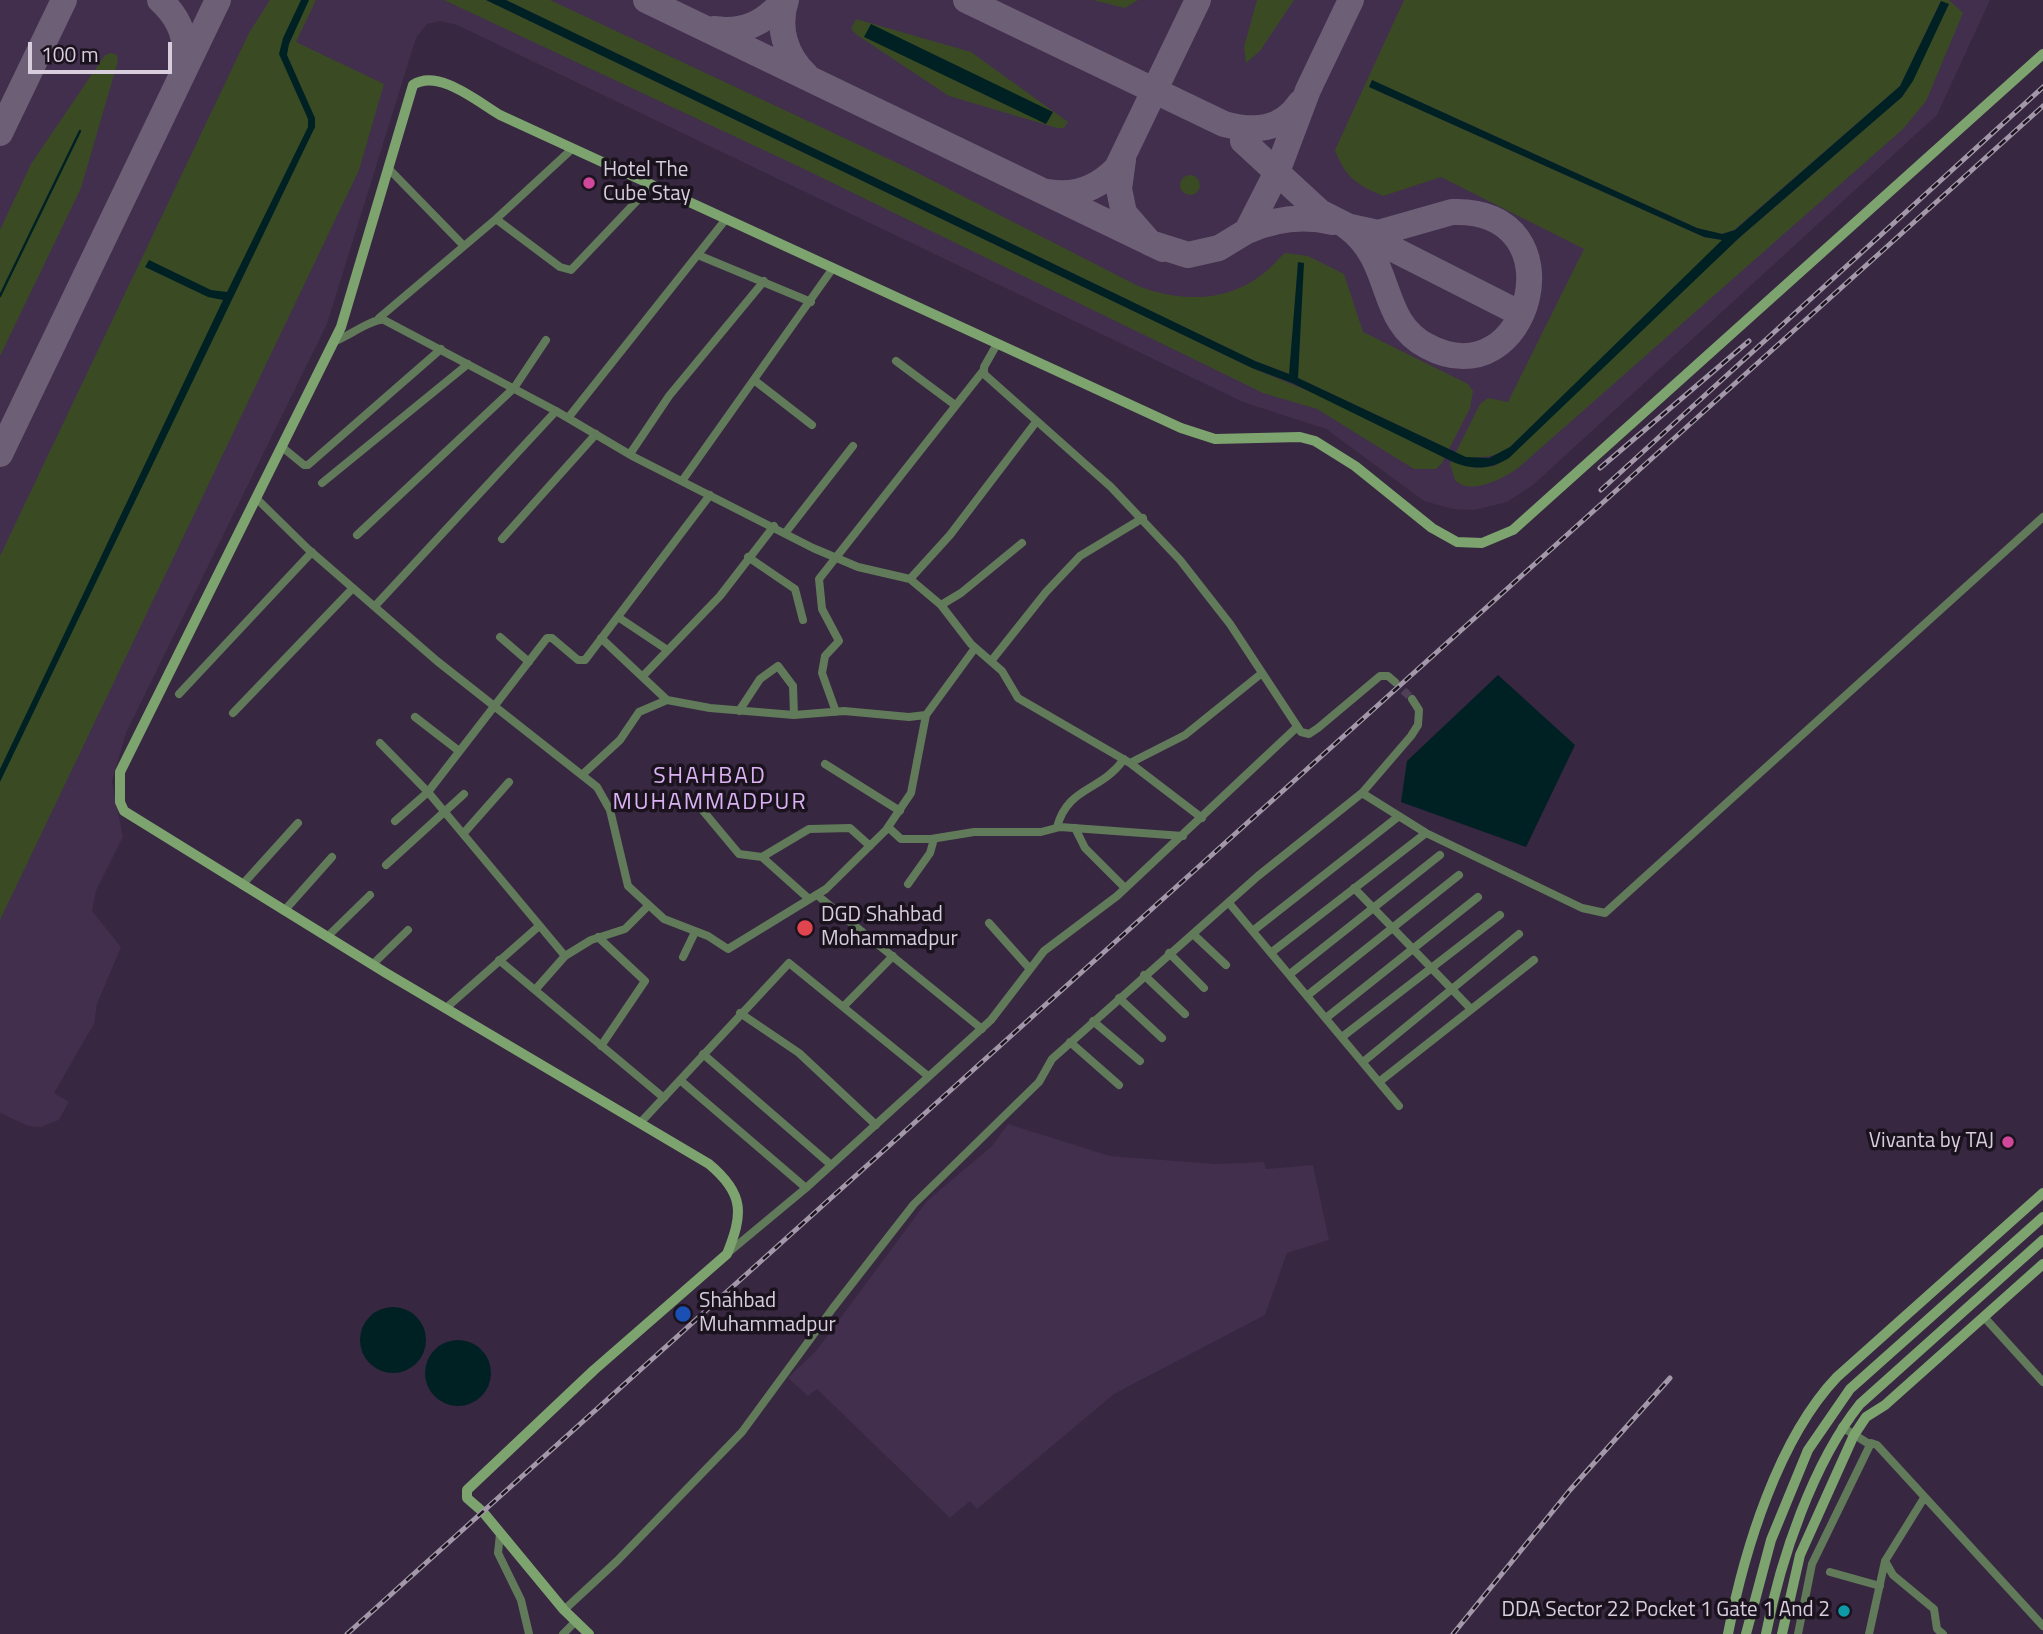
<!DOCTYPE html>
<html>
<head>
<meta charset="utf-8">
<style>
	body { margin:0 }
	#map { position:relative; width:2043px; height:1634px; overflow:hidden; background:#372740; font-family:"Titillium Web",sans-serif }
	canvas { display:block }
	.scale { position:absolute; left:28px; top:42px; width:144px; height:32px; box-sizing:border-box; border:4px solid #d7cddd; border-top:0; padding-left:9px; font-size:21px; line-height:24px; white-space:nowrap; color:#d7cddd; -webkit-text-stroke:5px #1a131e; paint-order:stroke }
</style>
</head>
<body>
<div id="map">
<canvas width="2043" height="1634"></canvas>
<div class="scale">100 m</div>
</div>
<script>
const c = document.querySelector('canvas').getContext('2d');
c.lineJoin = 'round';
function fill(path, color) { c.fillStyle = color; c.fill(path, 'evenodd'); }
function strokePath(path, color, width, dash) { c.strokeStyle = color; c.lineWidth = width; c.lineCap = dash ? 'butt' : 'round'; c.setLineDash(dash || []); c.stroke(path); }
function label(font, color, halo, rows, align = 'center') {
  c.font = font + ' "Titillium Web",sans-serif'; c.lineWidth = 7; c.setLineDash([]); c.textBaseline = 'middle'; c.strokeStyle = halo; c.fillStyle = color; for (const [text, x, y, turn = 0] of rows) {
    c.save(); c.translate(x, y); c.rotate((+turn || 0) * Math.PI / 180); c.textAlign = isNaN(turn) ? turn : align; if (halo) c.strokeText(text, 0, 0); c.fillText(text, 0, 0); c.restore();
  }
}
const built = new Path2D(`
	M0,0H1990L1937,115L1533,485L1507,502L1475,510L1453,509L1424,501L1326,429L1243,402L457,25L440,21L427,24L416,38L327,324L126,733L112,781L123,837L96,891L92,911L121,947L97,1004L94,1024L54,1093L69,1102L59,1120L41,1127L28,1126L0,1113Z
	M1008,1124L1110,1156L1216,1164L1264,1162L1266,1169L1313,1165L1329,1240L1287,1253L1265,1315L1114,1394L977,1509L970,1501L950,1518L817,1389L808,1396L788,1378L816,1351L927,1201L992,1146Z`);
const green = new Path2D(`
	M270,0H316L296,42L384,84L359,170L0,920V556L249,33Z
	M444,0H486L1252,368L1447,448L1298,378V262L1290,374L1255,361L506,0H550L908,168L1138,286C1184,303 1231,303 1270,268C1275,263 1279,258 1285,253L1308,256L1344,274L1363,332L1468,384L1473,391L1470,408L1442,463L1436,469H1414L1317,409L1263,393L802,168Z
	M1093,0H1138L1125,8Z
	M1257,0H1294L1260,51L1246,63L1244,47Z
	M1404,0H1949L1963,13L1926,101L1903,129L1517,469C1501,479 1471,496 1455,480L1450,464L1480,404L1488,398L1508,402L1584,249L1441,177L1383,196C1356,184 1346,178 1335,150ZM1941,1L1949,4L1902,97L1739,238L1495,466L1476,468L1453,462C1475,453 1487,463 1510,447L1723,240L1704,237L1369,87L1372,80L1697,228L1722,234L1734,230L1900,86Z
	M856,19L971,52L1068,122L1064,128H1057L949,96L857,35L851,29Z
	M111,53L117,55L118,61L81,188L0,356V230L31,164L105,55Z
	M1180 185a10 10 0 1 1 20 0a10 10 0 1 1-20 0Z`);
const water = new Path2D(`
	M301,0H309L289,44L287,55L315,118V127L0,782V769L223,300L208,297L145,267L149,260L211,290L227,292L308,127V119L279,54L283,38Z
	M486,0H506L1255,361L1289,374L1298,262L1304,263L1298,378L1466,457L1489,458L1510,447L1722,240L1704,237L1369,87L1372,80L1697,228L1722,234L1735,230L1900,86L1941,1L1949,4L1913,81L1902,97L1739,238L1509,458C1490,470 1473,470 1453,462L1292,383L1252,368Z
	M871,24L1053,112L1046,124L864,37Z
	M1498,675L1575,745L1526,847L1401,802L1407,761Z
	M360 1340a33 33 0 1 1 66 0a33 33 0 1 1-66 0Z
	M425 1373a33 33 0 1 1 66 0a33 33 0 1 1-66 0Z`);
const stream = new Path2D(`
	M0,296L80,131`);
const taxiway = new Path2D(`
	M160,0C180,18 189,42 183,68
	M646,0L1163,249
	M786,0C777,27 785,55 806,75
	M966,0L1224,124C1254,132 1281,131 1300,103
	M713,29C743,33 764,24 784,0
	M0,133L64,0
	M1243,141L1320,212L1519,313
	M1123,160L1119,189L1124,213L1150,243L1188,255L1219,248L1247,231L1277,172L1308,90L1351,0
	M1048,192C1075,197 1098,188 1117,168L1198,0
	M1452,212C1582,207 1530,402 1427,346C1377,320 1395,261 1346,226L1378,233Z
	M1247,231C1274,219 1304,215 1333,222
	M0,454L218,0`);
const streetTunnel = new Path2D(`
	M1395,682L1412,699`);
const street = new Path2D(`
	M388,168L464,246
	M496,219L560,267L571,270L652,185
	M698,255L811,302
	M379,318L496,219L572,149
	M333,342C348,337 372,318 384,320L556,411L634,457L813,548L858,567L910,579L941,605L971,644L1002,671L1018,698L1130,763L1202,818
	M997,344L984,367V374L1111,487L1180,560L1230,624L1301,732L1309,734L1318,728L1380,676H1388L1395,682
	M896,361L955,405
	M754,380L812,425
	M568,418L726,219
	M282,447L304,465H308L441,349
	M630,454L669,396L764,281
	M682,481L833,268
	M322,483L468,364
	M256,498L308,549L437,661L597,787L610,810L628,886L664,919L708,936L728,949L826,889L886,830L911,793L926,715L975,648
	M786,532L853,446
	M357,535L514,388L546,340
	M502,539L596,434
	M748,557L795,589L803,620
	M910,579L950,535L1036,422
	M941,605L961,593L1022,543
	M375,606L556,411
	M618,617L666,649
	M500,637L529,662
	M601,638L667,700
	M992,660L1046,592L1080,556L1143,518
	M643,676L720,596L774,526
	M179,694L312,552
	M1412,699L1419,710L1418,725L1411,736L1362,793L1426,833L1582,908L1605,913L2043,517
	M739,711L760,679L778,666L793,686L794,715
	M836,712L822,673L825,656L839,641L822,609L819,579L983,371
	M233,713L353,588
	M415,717L459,751
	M380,743L428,792L565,956
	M1130,763L1185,735L1262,673
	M825,764L900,811
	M583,774L620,740L639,712L667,700L710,708L794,715L844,711L909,717L926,715
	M699,806L739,854L762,857L809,899
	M395,821L428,792L547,638H552L578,660H585L710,495
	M888,827L901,839H931L974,832H1041L1060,827L1183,836
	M1057,827C1068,786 1101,792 1124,759
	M1075,828L1085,848L1125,888
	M463,834L509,782
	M762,857L809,829L850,828L870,846
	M386,865L464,794
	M908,884L930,853L934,839
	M242,885L298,823
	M1354,888L1471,1009
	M817,895L982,1029
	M1229,903L1399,1106
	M284,911L332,857
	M989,923L1030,969
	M1254,930L1399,816
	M1193,934L1226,965
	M327,937L370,895
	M598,937L645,981L601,1046
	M1272,952L1426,833
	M1169,953L1204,988
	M683,957L695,932
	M499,960L664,1098
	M372,965L408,930
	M1290,974L1440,855
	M1144,975L1185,1014
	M535,990L565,956L591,940L625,929L648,906
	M1308,995L1459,875
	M1119,998L1162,1038
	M843,1007L893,956
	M446,1008L539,926
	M740,1013L799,1053L876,1125
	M1326,1018L1478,897
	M1093,1021L1140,1061
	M1342,1037L1500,915
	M1070,1042L1119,1085
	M703,1054L830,1164
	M1363,1062L1519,934
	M680,1080L806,1188
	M1379,1082L1534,960
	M641,1122L789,963L928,1076
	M729,1252L806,1188L991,1020L1044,951L1117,896L1296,728
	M1984,1317L2043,1382
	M1842,1427L1869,1444
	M1924,1498L1885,1561L1893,1575L1934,1609L1937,1629L1943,1634
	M500,1534L498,1553L521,1600L529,1634
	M1830,1572L1880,1586
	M564,1610L617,1561L742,1432L833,1308L914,1204L1039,1082L1052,1059L1258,876L1362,793
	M563,1634L575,1622
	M1798,1634L1812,1564L1871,1443L1877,1445L2043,1626
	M1869,1634L1885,1561`);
const secondary = new Path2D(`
	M589,1634L564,1610L483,1512L467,1498V1490L594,1370L727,1254C743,1214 745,1194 709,1164L386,973L124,811L120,802V772L341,327L413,85C438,68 478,102 500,115L1181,428L1215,439L1300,437L1315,441L1355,466L1432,528L1457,542L1482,543L1513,530L2043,54
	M1728,1634C1744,1551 1778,1439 1837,1377L2043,1193
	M1746,1634L1771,1540L1808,1450L1850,1389L2043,1217
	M1766,1634C1780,1560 1813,1463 1860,1404L2043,1240
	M1782,1634L1800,1555L1854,1435L1866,1417L1885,1405L2043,1264`);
const rail = new Path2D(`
	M1600,468L1749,341
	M1601,490L2043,87
	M347,1634L2043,106
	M1453,1634L1570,1490L1670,1378`);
const markers = [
	[589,183,7,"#d1479c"],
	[805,928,9,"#e0444e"],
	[2008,1142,7,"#d1479c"],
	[683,1314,9,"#1a4fb4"],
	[1844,1611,7,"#0f9aa8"]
];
const poiNames = [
	["Hotel The",603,171],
	["Cube Stay",603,195],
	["DGD Shahbad",821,916],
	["Mohammadpur",821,940],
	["Vivanta by TAJ",1994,1142,"right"],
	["Shahbad",699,1302],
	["Muhammadpur",699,1326],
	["DDA Sector 22 Pocket 1 Gate 1 And 2",1830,1611,"right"]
];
const neighbourhoodNames = [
	["SHAHBAD",710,777],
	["MUHAMMADPUR",710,803]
];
fill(built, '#422e4d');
fill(green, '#3a4b24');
fill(water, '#002124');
strokePath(stream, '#002124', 2.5);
strokePath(taxiway, '#6d5f75', 26);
strokePath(streetTunnel, '#4f4058', 8, [8, 4]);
strokePath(street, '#617a59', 8);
strokePath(secondary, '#7da46f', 10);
strokePath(rail, '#a397aa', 5);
strokePath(rail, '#1a131e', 2.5, [8]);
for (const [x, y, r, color] of markers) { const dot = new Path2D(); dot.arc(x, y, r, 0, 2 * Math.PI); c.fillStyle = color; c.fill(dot); strokePath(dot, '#1a131e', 2.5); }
label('21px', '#d7cddd', '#1a131e', poiNames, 'left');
c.letterSpacing = '2px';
label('23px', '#dab1f2', '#1a131e', neighbourhoodNames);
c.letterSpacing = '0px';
</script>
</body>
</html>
